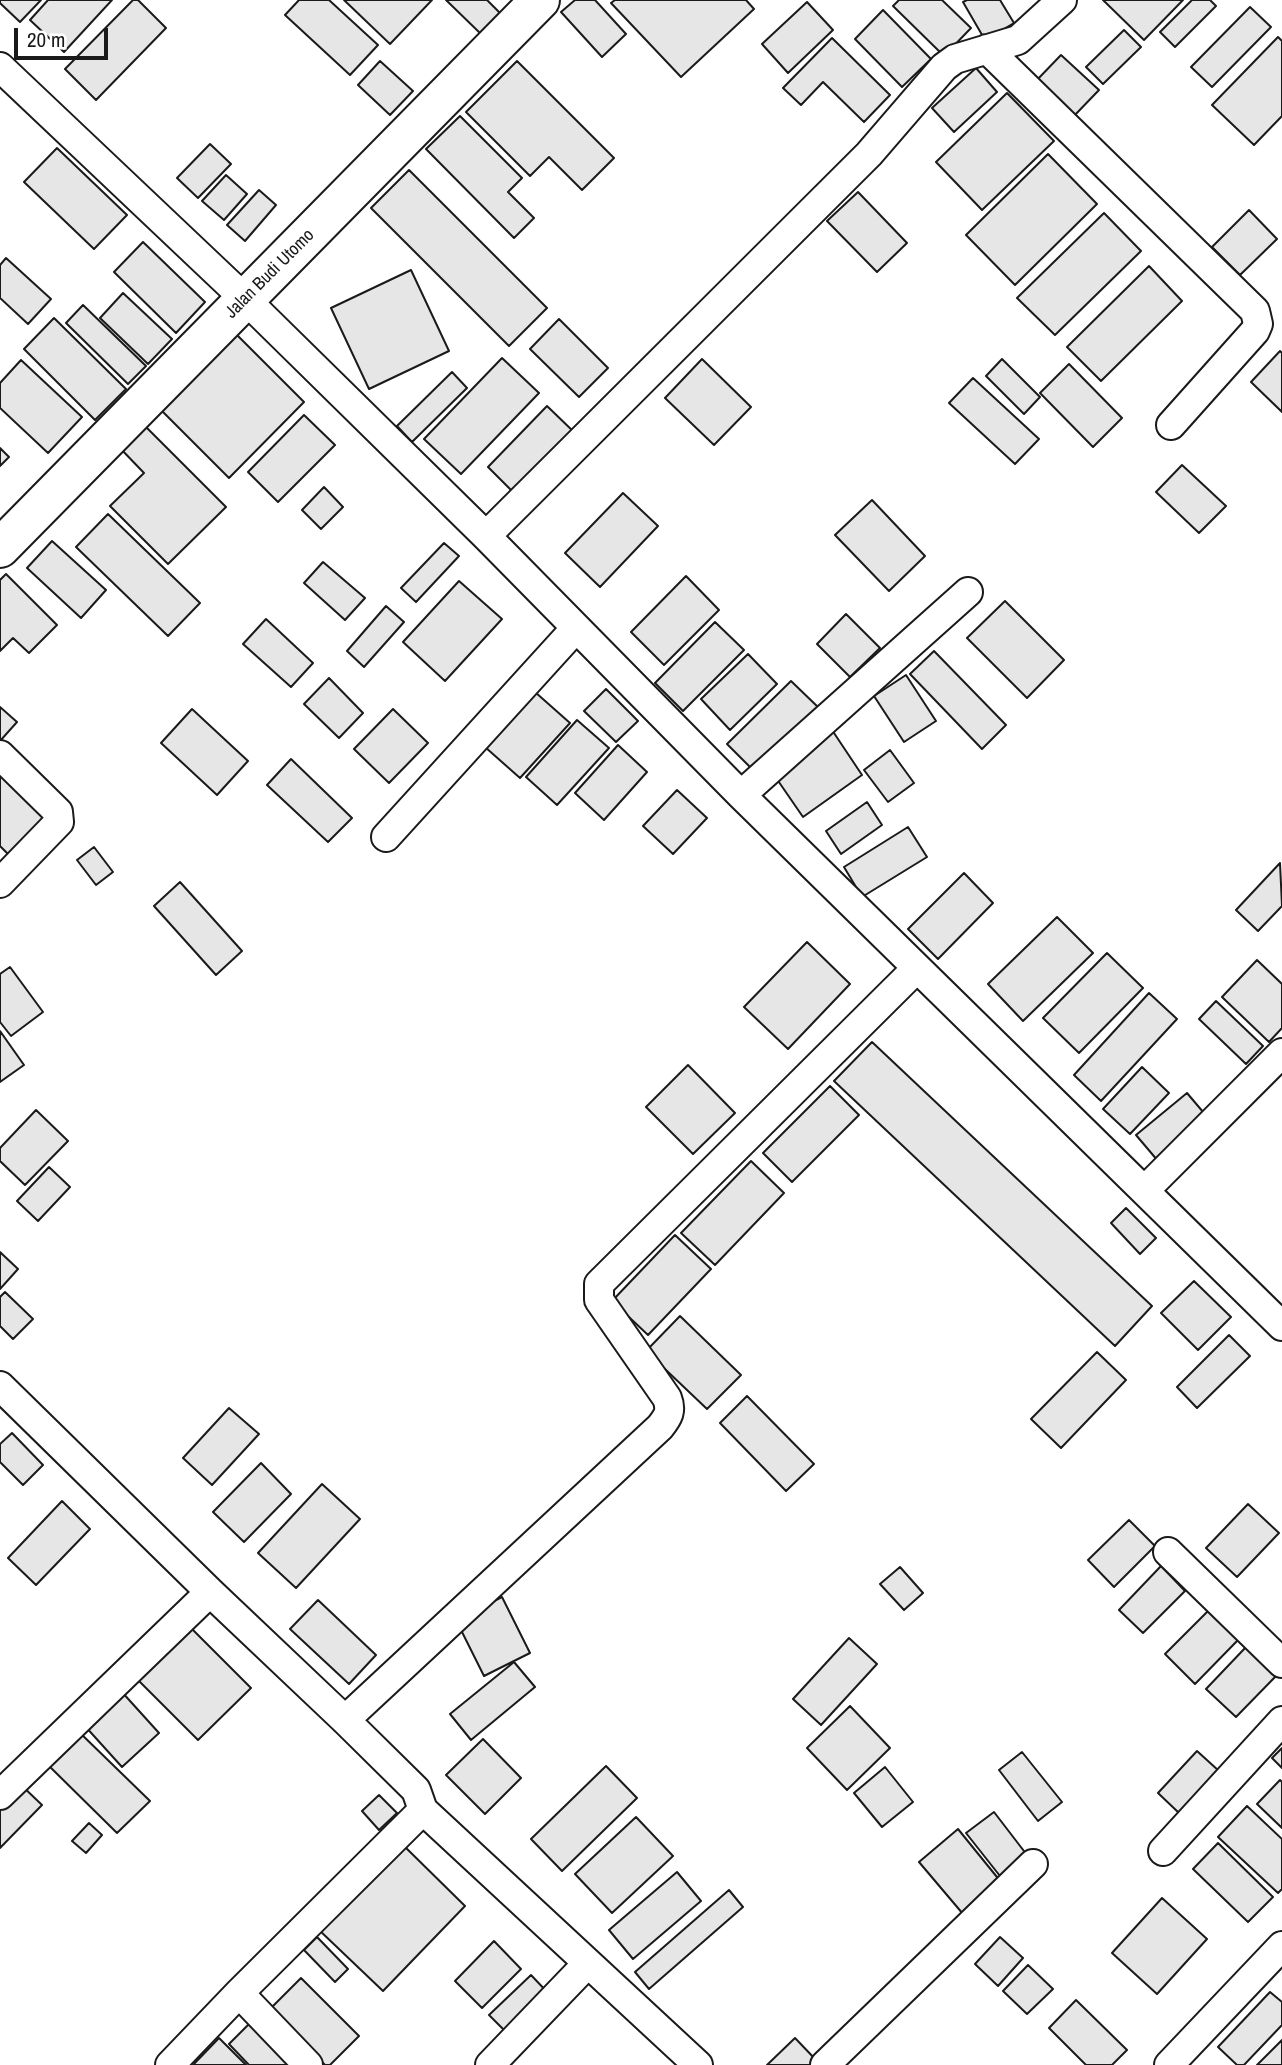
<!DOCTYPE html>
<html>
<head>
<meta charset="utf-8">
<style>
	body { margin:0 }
	#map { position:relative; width:1282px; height:2065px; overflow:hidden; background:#fff; font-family:"Archivo Narrow",sans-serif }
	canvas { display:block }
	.scale { position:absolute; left:14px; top:28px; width:94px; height:32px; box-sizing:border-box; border:4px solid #1a1a1a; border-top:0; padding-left:9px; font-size:21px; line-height:24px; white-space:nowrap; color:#1a1a1a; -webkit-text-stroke:5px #fff; paint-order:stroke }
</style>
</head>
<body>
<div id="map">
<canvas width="1282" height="2065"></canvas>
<div class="scale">20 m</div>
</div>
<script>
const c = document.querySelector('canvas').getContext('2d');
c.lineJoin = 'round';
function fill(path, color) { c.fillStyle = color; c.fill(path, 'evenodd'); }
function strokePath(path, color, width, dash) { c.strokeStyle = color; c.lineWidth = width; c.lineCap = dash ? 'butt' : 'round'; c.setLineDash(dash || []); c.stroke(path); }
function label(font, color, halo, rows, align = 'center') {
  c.font = font + ' "Archivo Narrow",sans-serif'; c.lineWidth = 5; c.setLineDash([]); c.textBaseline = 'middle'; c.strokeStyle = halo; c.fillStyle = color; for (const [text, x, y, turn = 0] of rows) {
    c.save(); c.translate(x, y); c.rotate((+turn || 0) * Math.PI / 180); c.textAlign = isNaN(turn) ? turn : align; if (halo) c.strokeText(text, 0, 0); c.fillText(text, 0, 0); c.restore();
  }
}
const building = new Path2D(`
	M0,0H41L20,22L0,3Z
	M48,0H112L64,52L30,20Z
	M133,0H138L166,28L96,100L65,69Z
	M299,0H329L378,45L350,75L285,15Z
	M344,0H432L390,44Z
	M446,0H487L502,15L482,35Z
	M575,0H595L626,34L602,57L561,12Z
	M615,0H746L754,9L681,77L611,3Z
	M899,0H942L971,28L944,56L893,6Z
	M967,0H1000L1014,23L985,40L963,2Z
	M1103,0H1183L1144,40Z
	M1192,0H1210L1216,6L1175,47L1160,32Z
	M807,2L833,30L788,73L762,44Z
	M1250,7L1271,27L1212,87L1191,67Z
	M883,10L931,59L902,87L855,39Z
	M1124,30L1141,47L1103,84L1086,67Z
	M1278,37L1282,41V116L1254,145L1212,105Z
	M832,38L890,95L864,122L823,82L801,105L783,88Z
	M1061,55L1099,90L1073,117L1035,82Z
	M380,61L413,91L390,115L358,85Z
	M517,61L614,158L582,190L549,157L530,176L466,112Z
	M976,68L997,92L954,132L932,108Z
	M1007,93L1054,141L982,210L936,162Z
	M460,116L522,178L508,192L534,218L514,238L426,149Z
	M210,144L231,164L198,198L177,178Z
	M57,148L127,215L94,249L24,182Z
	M1048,154L1097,204L1015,285L966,235Z
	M409,170L547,308L509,346L371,208Z
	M226,175L247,194L224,220L202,201Z
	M259,190L276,205L245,241L227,225Z
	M858,192L907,243L877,272L827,221Z
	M1249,210L1277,239L1240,275L1212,247Z
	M1104,213L1141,251L1055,335L1017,298Z
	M143,242L205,302L176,333L114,272Z
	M6,258L51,299L28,324L0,298V265Z
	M1149,266L1182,301L1101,381L1067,347Z
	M411,270L449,351L369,389L331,308Z
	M123,293L172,339L148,364L100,318Z
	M83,305L146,366L128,384L66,323Z
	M54,318L126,389L95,420L24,349Z
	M559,319L608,368L579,397L530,349Z
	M235,333L304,402L229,478L159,408Z
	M1280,351L1282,353V412L1251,382Z
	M502,358L539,393L461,474L424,439Z
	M702,359L751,407L714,445L665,398Z
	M1002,359L1040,397L1024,414L986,376Z
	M21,360L82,417L48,453L0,408V383Z
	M1069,364L1122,418L1093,447L1040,393Z
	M452,372L467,388L412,442L397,426Z
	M973,378L1039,439L1015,464L949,403Z
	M547,406L576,434L516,495L488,467Z
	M304,415L335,445L278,502L248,472Z
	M143,424L226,507L168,564L110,506L144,473L119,447Z
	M0,448L9,457L0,466Z
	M1182,465L1226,506L1199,533L1156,492Z
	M324,487L343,507L321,529L302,510Z
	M623,493L658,526L600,587L565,553Z
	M872,500L925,556L889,591L835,535Z
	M108,514L200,603L168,636L76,547Z
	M52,541L106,590L81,618L27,568Z
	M444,543L459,556L416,602L401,588Z
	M323,562L365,598L345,620L304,583Z
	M6,574L57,625L29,653L13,638L0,651V580Z
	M686,576L719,610L664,665L631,632Z
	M459,581L502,619L445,681L403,642Z
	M1005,601L1064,660L1027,698L967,638Z
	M386,606L404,622L364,667L347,651Z
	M846,614L880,648L850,677L817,644Z
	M266,619L313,663L291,687L243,644Z
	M715,622L744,650L683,711L655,683Z
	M934,651L1006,725L982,749L910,674Z
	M748,654L777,684L730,730L701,699Z
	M906,675L936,721L904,742L874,696Z
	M329,678L363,713L339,738L304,704Z
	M791,681L820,709L755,772L727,744Z
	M606,689L638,721L616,742L584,711Z
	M535,692L570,723L520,778L485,747Z
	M0,707L17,722L0,741Z
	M192,709L248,761L217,795L161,743Z
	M393,709L428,743L389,783L354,749Z
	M577,720L609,748L557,805L526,777Z
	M832,730L862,775L803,817L772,772Z
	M618,745L647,772L604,820L575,793Z
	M890,750L914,783L888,802L864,770Z
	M291,759L352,818L328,842L267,785Z
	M0,771L47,819L9,855L0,846Z
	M677,790L707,818L673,854L643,826Z
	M867,802L882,825L841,854L826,831Z
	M908,827L927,857L862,897L844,867Z
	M94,847L113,872L96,885L77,860Z
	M1280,863L1282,906L1258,931L1236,910Z
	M964,873L993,903L938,959L908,929Z
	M180,882L242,951L216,975L154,906Z
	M1057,917L1093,953L1023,1021L988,984Z
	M807,942L850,984L788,1049L744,1007Z
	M1107,953L1143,988L1079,1053L1043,1018Z
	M1257,960L1282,984V1028L1269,1042L1222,997Z
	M10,967L43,1012L11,1036L0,1022V974Z
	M1149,993L1177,1019L1101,1101L1074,1075Z
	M1216,1001L1263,1046L1246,1064L1199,1019Z
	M0,1031L24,1065L0,1082Z
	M872,1042L1152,1306L1115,1346L834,1081Z
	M688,1065L735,1113L693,1154L646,1107Z
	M1142,1067L1169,1093L1130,1134L1103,1109Z
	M830,1086L859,1115L792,1182L763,1153Z
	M1187,1093L1209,1119L1158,1161L1136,1135Z
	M36,1110L68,1141L25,1185L0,1161V1148Z
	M751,1161L784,1193L715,1265L681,1233Z
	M49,1167L70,1187L38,1221L17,1201Z
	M1126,1208L1156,1238L1140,1254L1111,1223Z
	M675,1235L711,1269L648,1335L612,1301Z
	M0,1252L18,1269L0,1289Z
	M1194,1281L1231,1317L1198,1350L1161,1313Z
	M5,1292L33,1319L13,1339L0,1326V1297Z
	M680,1316L741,1375L707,1409L646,1351Z
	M1229,1335L1250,1356L1197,1408L1177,1387Z
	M1097,1352L1126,1380L1061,1448L1031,1419Z
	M747,1396L814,1464L786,1491L720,1423Z
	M229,1408L259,1434L212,1485L183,1458Z
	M12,1433L43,1465L23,1485L0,1462V1444Z
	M261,1463L291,1494L244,1542L213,1512Z
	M322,1484L360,1519L296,1588L258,1553Z
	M62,1501L90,1529L36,1585L8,1558Z
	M1248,1504L1279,1533L1237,1577L1206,1548Z
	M1129,1520L1155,1546L1114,1587L1088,1560Z
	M1161,1566L1185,1591L1143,1633L1119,1610Z
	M900,1567L923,1593L904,1610L880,1584Z
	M502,1597L530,1653L484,1676L456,1620Z
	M318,1600L376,1655L349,1684L290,1629Z
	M1208,1611L1238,1640L1195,1684L1165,1654Z
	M188,1625L251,1688L198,1740L136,1678Z
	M849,1638L877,1664L821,1725L793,1699Z
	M1246,1647L1276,1676L1236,1717L1206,1689Z
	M514,1662L535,1687L471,1740L450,1714Z
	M121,1691L159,1733L122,1767L84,1725Z
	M850,1706L890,1748L847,1790L807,1748Z
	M77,1730L150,1801L117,1833L45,1762Z
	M483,1739L521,1778L485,1814L446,1775Z
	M1282,1748V1768L1272,1758Z
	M1197,1751L1219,1771L1179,1813L1158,1793Z
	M1022,1752L1062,1802L1038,1821L999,1770Z
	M606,1766L637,1798L562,1871L531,1839Z
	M885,1767L913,1802L882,1827L854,1793Z
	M1280,1780L1282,1782V1828L1257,1804Z
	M18,1782L42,1805L0,1848V1800Z
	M379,1795L397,1813L379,1830L362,1811Z
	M1247,1806L1282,1839V1889L1278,1893L1218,1837Z
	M994,1812L1027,1855L1000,1876L966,1833Z
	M636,1817L673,1856L612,1913L575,1874Z
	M89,1823L102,1835L86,1853L72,1841Z
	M958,1829L1001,1882L963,1914L919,1862Z
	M401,1843L465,1906L383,1991L318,1929Z
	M1218,1843L1273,1897L1248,1922L1193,1869Z
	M677,1872L701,1901L633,1959L609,1930Z
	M729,1890L743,1907L649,1989L635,1972Z
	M1162,1898L1207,1939L1157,1994L1112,1953Z
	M317,1937L348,1969L335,1982L304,1950Z
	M1000,1937L1023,1958L998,1986L975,1964Z
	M494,1941L521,1969L482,2008L455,1981Z
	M1028,1965L1053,1989L1027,2014L1003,1991Z
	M531,1975L549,1994L508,2034L489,2015Z
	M301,1978L359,2036L330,2065H325L270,2009Z
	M1270,1992L1282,2002V2025L1244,2065H1237L1218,2047Z
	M1076,2000L1127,2050L1112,2065H1086L1049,2028Z
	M257,2016L293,2065H249L229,2044Z
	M219,2038L246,2065H193Z
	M795,2038L817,2061L813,2065H767Z
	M1282,2040V2065H1257Z`);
const street = new Path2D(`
	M987,49L1255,311L1258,324L1255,331L1171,425
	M0,67L245,299L486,536L741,795L1282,1326
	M486,536L869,154L944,67L955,59L1018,40L1062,0
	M0,755L58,812L59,822L0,883
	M741,795L968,592
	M386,837L576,628
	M1145,1190L1282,1053
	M0,1386L210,1592L345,1720L416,1790L423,1810L698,2065
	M1168,1552L1282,1663
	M345,1720L660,1427C668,1417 672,1411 667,1398L599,1300V1284L917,968
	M0,1795L210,1592
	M1163,1851L1282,1721
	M239,1993L308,2065
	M170,2065L239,1993L423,1810
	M490,2065L588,1963
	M825,2065L1033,1864
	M1169,2065L1282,1946`);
const secondary = new Path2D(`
	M0,548L540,0`);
const streetNames = [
	["Jalan Budi Utomo",270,274,-45]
];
fill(building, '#e6e6e6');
strokePath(building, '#1a1a1a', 2);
strokePath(street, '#1a1a1a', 32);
strokePath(secondary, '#1a1a1a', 42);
strokePath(street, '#fff', 28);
strokePath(secondary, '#fff', 38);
label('18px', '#1a1a1a', '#fff', streetNames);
</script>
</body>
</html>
